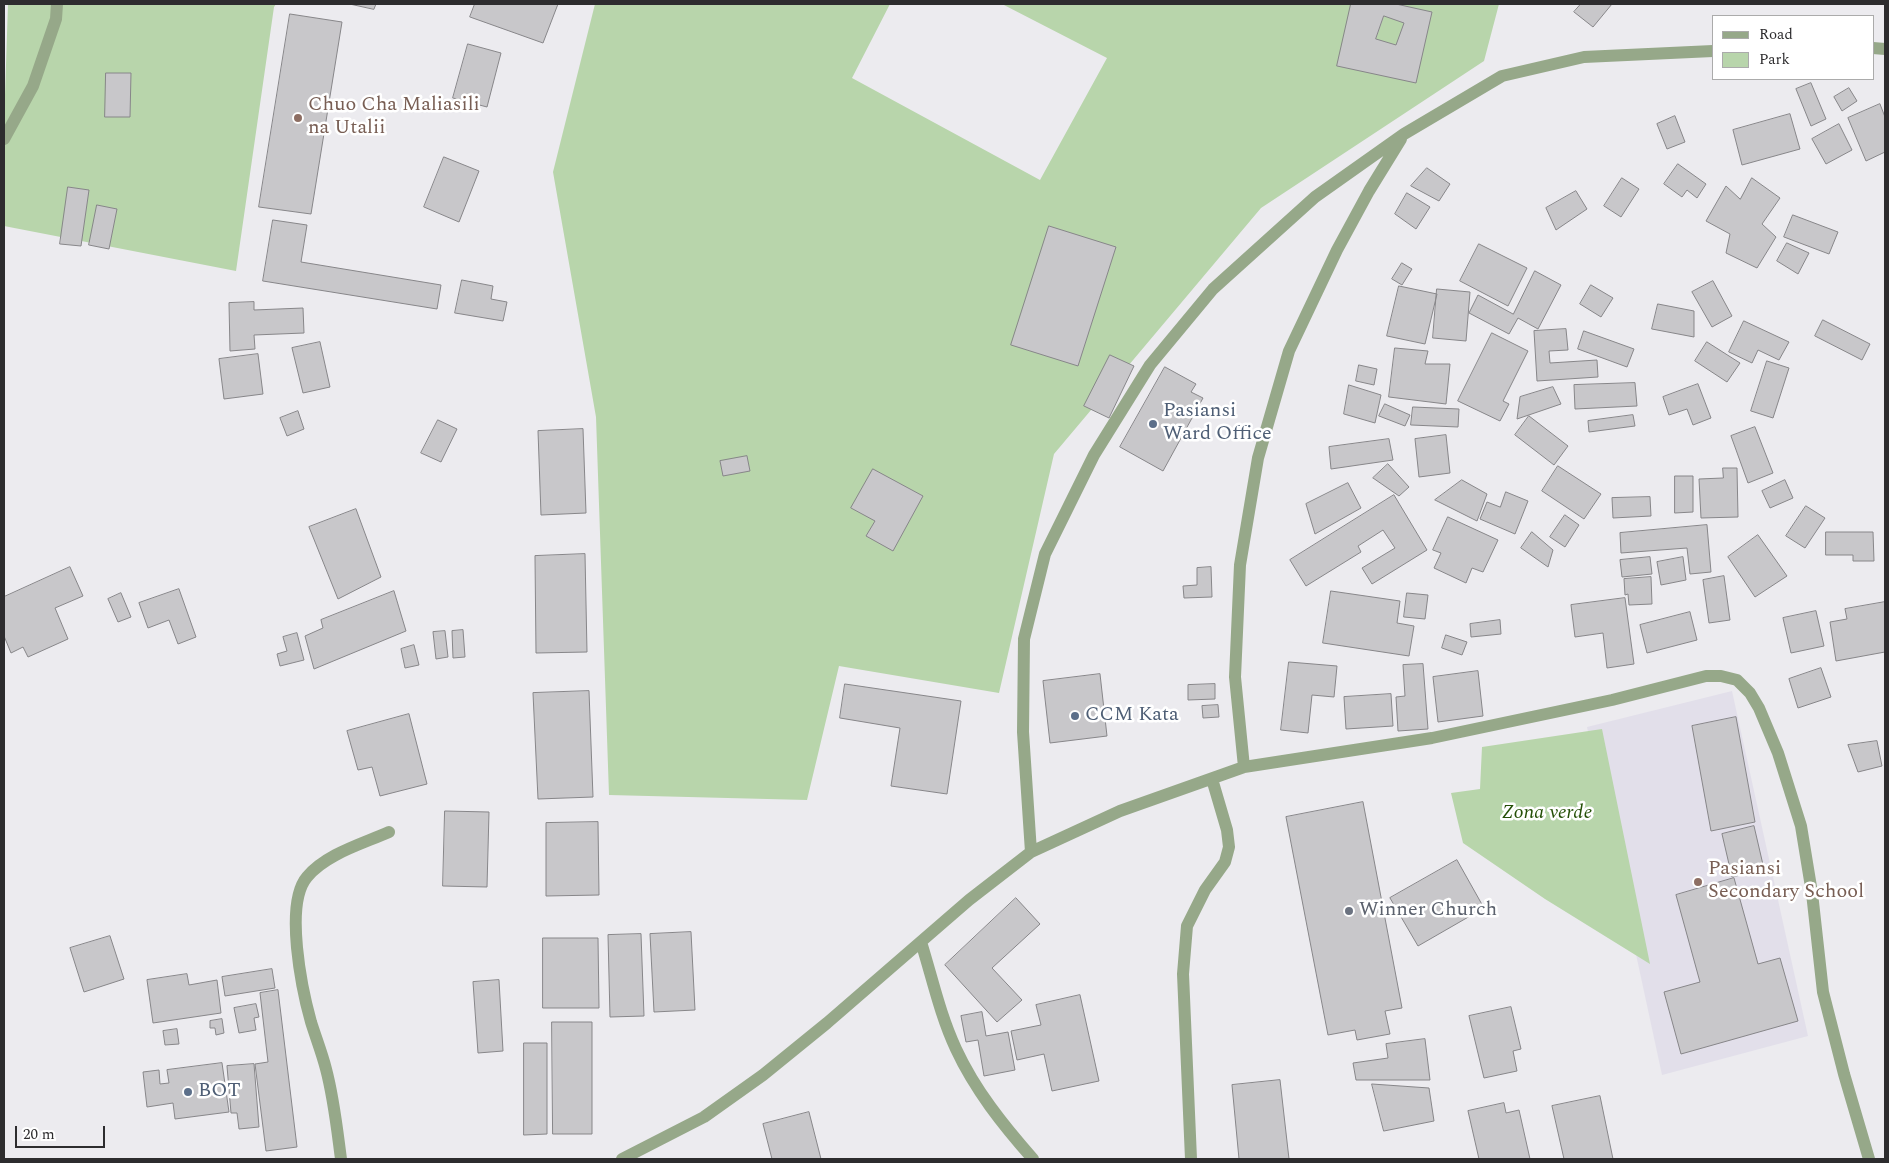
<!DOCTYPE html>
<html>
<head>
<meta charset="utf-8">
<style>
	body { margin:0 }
	#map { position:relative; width:1889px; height:1163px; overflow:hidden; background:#ecebef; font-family:Spectral,serif }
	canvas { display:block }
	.frame { position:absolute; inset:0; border:5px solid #2d2c2e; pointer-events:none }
	.legend { position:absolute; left:1712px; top:15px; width:162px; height:65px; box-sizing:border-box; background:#fff; border:1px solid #ababab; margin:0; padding:6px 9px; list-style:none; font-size:15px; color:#2d2c2e }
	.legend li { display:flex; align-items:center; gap:10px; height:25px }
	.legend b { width:25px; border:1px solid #ababab }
	.scale { position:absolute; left:15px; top:1126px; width:90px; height:22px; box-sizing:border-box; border:2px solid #2d2c2e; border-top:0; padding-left:6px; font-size:15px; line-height:18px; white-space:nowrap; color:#2d2c2e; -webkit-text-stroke:4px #fff; paint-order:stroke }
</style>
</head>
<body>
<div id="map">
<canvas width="1889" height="1163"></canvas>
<div class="frame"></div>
<ul class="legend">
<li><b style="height:6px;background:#96a889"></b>Road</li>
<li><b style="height:14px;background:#b8d5ab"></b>Park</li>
</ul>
<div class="scale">20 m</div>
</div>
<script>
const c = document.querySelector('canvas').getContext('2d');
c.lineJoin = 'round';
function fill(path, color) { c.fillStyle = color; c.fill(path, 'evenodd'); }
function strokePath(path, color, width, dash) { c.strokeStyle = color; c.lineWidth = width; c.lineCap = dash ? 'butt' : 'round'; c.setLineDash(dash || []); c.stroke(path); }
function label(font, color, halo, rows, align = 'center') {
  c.font = font + ' Spectral,serif'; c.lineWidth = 5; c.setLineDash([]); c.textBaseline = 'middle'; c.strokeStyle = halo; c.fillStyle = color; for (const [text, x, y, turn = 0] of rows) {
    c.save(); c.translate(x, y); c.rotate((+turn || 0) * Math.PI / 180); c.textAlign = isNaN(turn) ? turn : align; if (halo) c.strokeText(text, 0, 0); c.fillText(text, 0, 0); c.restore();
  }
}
const built = new Path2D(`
	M1732,691L1808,1036L1662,1075L1587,727Z`);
const green = new Path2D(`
	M8,4H276L274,7L236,271L4,226V125Z
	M595,4H890L852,78L1040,180L1107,58L1002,4H1499L1484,61L1261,208L1054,454L999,693L839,666L807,800L609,795L596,417L553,172Z
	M1602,729L1650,964L1545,899L1463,843L1451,793L1480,789L1482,747Z`);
const building = new Path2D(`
	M350,4H376L374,9Z
	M475,4H558L543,43L470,17Z
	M1351,4H1396L1432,12L1416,83L1337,66ZM1384,16L1404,23L1396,45L1376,39Z
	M1581,4H1612L1593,27L1574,12Z
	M290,14L342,22L311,214L259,207Z
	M468,44L501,53L487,107L453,98Z
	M106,73H131L130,117H105Z
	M1811,83L1826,119L1811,126L1796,89Z
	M1849,88L1857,101L1842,111L1834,97Z
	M1880,104L1885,117V152L1866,161L1848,118Z
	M1790,114L1800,149L1742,165L1733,130Z
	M1675,116L1685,142L1667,149L1657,124Z
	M1839,124L1852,150L1826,164L1812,139Z
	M444,157L479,171L459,222L424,207Z
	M1678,164L1706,184L1697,198L1687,190L1682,197L1664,184Z
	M1427,168L1450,184L1439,201L1411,186Z
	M1622,178L1639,189L1621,217L1604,206Z
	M1752,178L1780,198L1762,224L1776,237L1757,268L1726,253L1730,234L1706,221L1726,186L1740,199Z
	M68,187L89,190L81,246L60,244Z
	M1576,191L1587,209L1556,230L1546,208Z
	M1407,193L1430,207L1416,229L1395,214Z
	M97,205L117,209L109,249L89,245Z
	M1793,215L1838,232L1829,254L1784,237Z
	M273,220L307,225L301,262L441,285L437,309L263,281Z
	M1049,226L1116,247L1078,366L1011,345Z
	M1787,243L1809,253L1798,274L1777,261Z
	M1479,244L1527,268L1508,306L1460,281Z
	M1402,263L1412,269L1402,285L1392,279Z
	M1535,271L1561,285L1538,329L1518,318L1509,334L1469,313L1478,295L1513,314Z
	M462,280L493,286L491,299L507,302L503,321L455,313Z
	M1713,281L1732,316L1712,327L1692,292Z
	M1591,285L1613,298L1601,317L1580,304Z
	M1399,286L1437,294L1425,344L1387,336Z
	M1437,289L1470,292L1466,341L1433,338Z
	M254,302V310L303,308L304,333L254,335L255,349L230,351L229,303Z
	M1658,304L1694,311V337L1652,329Z
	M1823,320L1870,344L1862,360L1815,336Z
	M1744,321L1789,342L1779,360L1758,350L1752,363L1729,352Z
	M1566,329L1568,350L1549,351L1550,363L1597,360L1598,377L1537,381L1534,331Z
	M1584,331L1634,349L1627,367L1578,349Z
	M1492,333L1528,351L1503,401L1509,404L1500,421L1458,401Z
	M320,342L330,387L303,393L292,348Z
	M1707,342L1740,363L1727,382L1695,361Z
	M1395,348L1428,351L1425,364H1450L1446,404L1389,397Z
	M258,354L263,394L224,399L219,359Z
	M1110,355L1134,366L1109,418L1084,406Z
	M1767,361L1789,368L1773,418L1751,411Z
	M1359,365L1377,369L1374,385L1356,381Z
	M1165,367L1196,384L1191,392L1203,398L1163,471L1120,447Z
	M1635,383L1637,406L1575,409L1574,385Z
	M1698,384L1711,418L1693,425L1687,409L1669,415L1663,397Z
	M1349,385L1381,395L1375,423L1344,414Z
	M1553,387L1561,404L1517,419L1520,397Z
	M1385,404L1410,415L1405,426L1379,416Z
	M1413,407L1459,409L1458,427L1411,425Z
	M298,411L304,429L287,436L280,418Z
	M1633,415L1635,426L1589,432L1588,421Z
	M1529,416L1568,446L1554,465L1515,435Z
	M438,420L457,429L441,462L421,453Z
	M1755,427L1773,473L1748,483L1731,436Z
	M583,429L586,513L541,515L538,431Z
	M1446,435L1450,473L1419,477L1415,439Z
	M1389,439L1393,460L1331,469L1329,447Z
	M747,456L750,471L723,476L720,461Z
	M1388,464L1409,487L1399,496L1373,478Z
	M1558,466L1601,494L1584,519L1542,491Z
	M1723,468H1737L1738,517L1701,518L1699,479L1723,478Z
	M873,469L923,496L893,551L866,536L875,521L851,508Z
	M1675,476H1693V512L1675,513Z
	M1462,480L1487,494L1477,521L1435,500Z
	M1785,480L1793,498L1770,508L1762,491Z
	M1348,483L1361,508L1315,534L1306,504Z
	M1506,492L1528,501L1515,534L1480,519L1487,502L1500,507Z
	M1394,495L1427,550L1372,584L1362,568L1395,548L1383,530L1358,546L1361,552L1306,586L1290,560Z
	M1650,497L1651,516L1613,518L1612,498Z
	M1806,506L1825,518L1805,548L1786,536Z
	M356,509L381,577L338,599L309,527Z
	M1565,515L1579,525L1565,547L1550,537Z
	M1448,517L1498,540L1483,572L1472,568L1466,583L1434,568L1441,553L1433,550Z
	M1707,525L1711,572L1690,574L1687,548L1621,553L1620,533Z
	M1532,532L1553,550L1548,567L1521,548Z
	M1826,532H1873L1874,561H1853V555H1826Z
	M1758,535L1787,576L1755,597L1728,557Z
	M585,554L587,652L536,653L535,556Z
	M1650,557L1652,574L1622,577L1620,560Z
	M1683,557L1686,580L1661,585L1657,562Z
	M70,567L83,596L55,608L68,639L28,657L23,647L11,653L4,636V597Z
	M1211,567L1212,597L1184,598L1183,586L1197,585V568Z
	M1724,576L1730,620L1709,623L1703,580Z
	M1651,577L1652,604L1629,605L1628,594L1625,595L1624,579Z
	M179,589L196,637L178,644L169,620L148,628L139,603Z
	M394,591L406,631L314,669L305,636L323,628L321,620Z
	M1331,591L1400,601L1397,623L1414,626L1409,656L1323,643Z
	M121,593L131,617L118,622L108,599Z
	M1407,593L1428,595L1425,619L1404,617Z
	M1625,598L1634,664L1607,668L1603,633L1575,637L1571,605Z
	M1885,602V652L1836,661L1830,622L1847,619L1845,609Z
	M1816,611L1824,646L1791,653L1783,618Z
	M1690,612L1697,640L1647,653L1640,625Z
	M1500,620L1501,634L1471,637L1470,624Z
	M463,630L465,657L453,658L452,631Z
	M445,631L448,657L436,659L433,632Z
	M297,633L304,660L280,666L277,654L287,651L283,637Z
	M1446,635L1467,642L1462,655L1442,648Z
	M414,645L419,665L405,668L401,649Z
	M1289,662L1337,666L1334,697L1312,695L1308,733L1281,730Z
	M1423,664L1428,729L1398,731L1396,697L1405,696L1403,665Z
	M1821,668L1831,697L1798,708L1789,679Z
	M1478,671L1483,716L1438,722L1433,677Z
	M1100,674L1107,736L1050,743L1043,681Z
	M845,684L961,701L947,794L891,786L900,728L840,718Z
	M1215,684V699L1188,700V685Z
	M589,691L593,797L538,799L533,693Z
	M1391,694L1393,726L1346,729L1344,697Z
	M1218,705L1219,717L1203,718L1202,706Z
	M409,714L427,784L380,796L372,767L358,770L347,731Z
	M1736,717L1755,822L1711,831L1692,726Z
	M1877,741L1882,766L1858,772L1848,745Z
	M1363,802L1402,1008L1385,1011L1390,1034L1357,1040L1355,1030L1328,1035L1286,817Z
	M445,811L489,812L487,887L443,886Z
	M598,822L599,895L546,896V823Z
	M1754,826L1764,869L1732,877L1722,834Z
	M1457,860L1484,908L1418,946L1390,898Z
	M1734,878L1758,964L1780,958L1798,1021L1681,1054L1664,992L1700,982L1676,895Z
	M1016,898L1040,924L992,968L1022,1000L997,1022L945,965Z
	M691,932L695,1010L654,1012L650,934Z
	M641,934L644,1016L610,1017L608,935Z
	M110,936L124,979L84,992L70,948Z
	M543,938H598L599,1008H543Z
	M272,969L275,988L225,996L222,977Z
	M187,974L189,985L217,980L221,1013L153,1023L147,980Z
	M499,980L503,1051L478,1053L473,982Z
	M278,990L297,1147L266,1151L255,1064L268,1062L260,993Z
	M1080,995L1099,1081L1052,1091L1044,1054L1017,1060L1011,1031L1041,1025L1036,1005Z
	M256,1004L259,1017L254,1018L256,1030L239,1033L234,1008Z
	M1511,1007L1521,1049L1513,1051L1517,1071L1484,1078L1469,1016Z
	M982,1012L986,1036L1008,1032L1015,1070L984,1076L978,1040L966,1042L961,1016Z
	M222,1019L224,1033L216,1035L215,1028H210V1021Z
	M552,1022H592V1134H553Z
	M177,1029L179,1044L165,1045L163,1031Z
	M1425,1039L1430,1080H1356L1353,1063L1388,1058L1386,1044Z
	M524,1043H547V1134L524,1135Z
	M222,1063L229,1112L175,1119L173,1103L147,1107L143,1072L159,1070L160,1084L169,1083L167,1070Z
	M254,1064L259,1127L239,1129L237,1113H231L227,1066Z
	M1280,1080L1289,1159H1239L1232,1085Z
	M1372,1084L1429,1088L1434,1121L1384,1131Z
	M1600,1096L1613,1159H1564L1552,1106Z
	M1504,1103L1506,1113L1519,1110L1530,1159H1479L1468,1111Z
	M809,1112L821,1159H772L763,1124Z`);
const minor = new Path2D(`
	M1873,48L1885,49
	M4,139L33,86L56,19L57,4
	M1244,767L1235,677L1240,565L1258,458L1289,351L1337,250L1369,191L1401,139
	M1031,852L1023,732L1024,639L1045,554L1094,455L1150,365L1213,289L1315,197L1404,134L1502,76L1584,57L1713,51
	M921,942C932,977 940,1015 956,1049C975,1090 1003,1125 1033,1159
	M341,1159C337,1129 334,1099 326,1069C322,1053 316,1038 311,1022C302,990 284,904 307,877C326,854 362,844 389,832
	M622,1159L704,1117L763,1075L827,1023L969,900L1031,852L1120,811L1244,767L1432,738L1612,700L1706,676H1721L1737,680L1750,693L1759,708L1778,753L1801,826L1812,893L1823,992L1844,1074L1869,1159
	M1191,1159L1183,974L1187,926L1205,890L1225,862L1229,847L1227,830L1212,779`);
const markers = [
	[298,118,5,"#8d6e63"],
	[1153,424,5,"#5c6f8a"],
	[1075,716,5,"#5c6f8a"],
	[1698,882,5,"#8d6e63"],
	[1349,911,5,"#6b7280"],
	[188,1092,5,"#5c6f8a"]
];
const educationNames = [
	["Chuo Cha Maliasili",308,106],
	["na Utalii",308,129],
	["Pasiansi",1708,870],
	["Secondary School",1708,893]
];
const serviceNames = [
	["Pasiansi",1163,412],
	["Ward Office",1163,435],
	["CCM Kata",1085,716],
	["BOT",198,1092]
];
const parkNames = [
	["Zona verde",1547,814]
];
const worshipNames = [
	["Winner Church",1359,911]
];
fill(built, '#e2dfea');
fill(green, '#b8d5ab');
fill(building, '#c8c7ca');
strokePath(building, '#878689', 1);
strokePath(minor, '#96a889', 12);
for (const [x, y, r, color] of markers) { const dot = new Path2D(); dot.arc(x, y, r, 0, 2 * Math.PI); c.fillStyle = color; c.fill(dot); strokePath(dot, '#fff', 2); }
label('20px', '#785e54', '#fff', educationNames, 'left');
label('20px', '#4e5e75', '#fff', serviceNames, 'left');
label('italic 20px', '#244f06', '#fff', parkNames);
label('20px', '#5b616d', '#fff', worshipNames, 'left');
</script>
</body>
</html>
